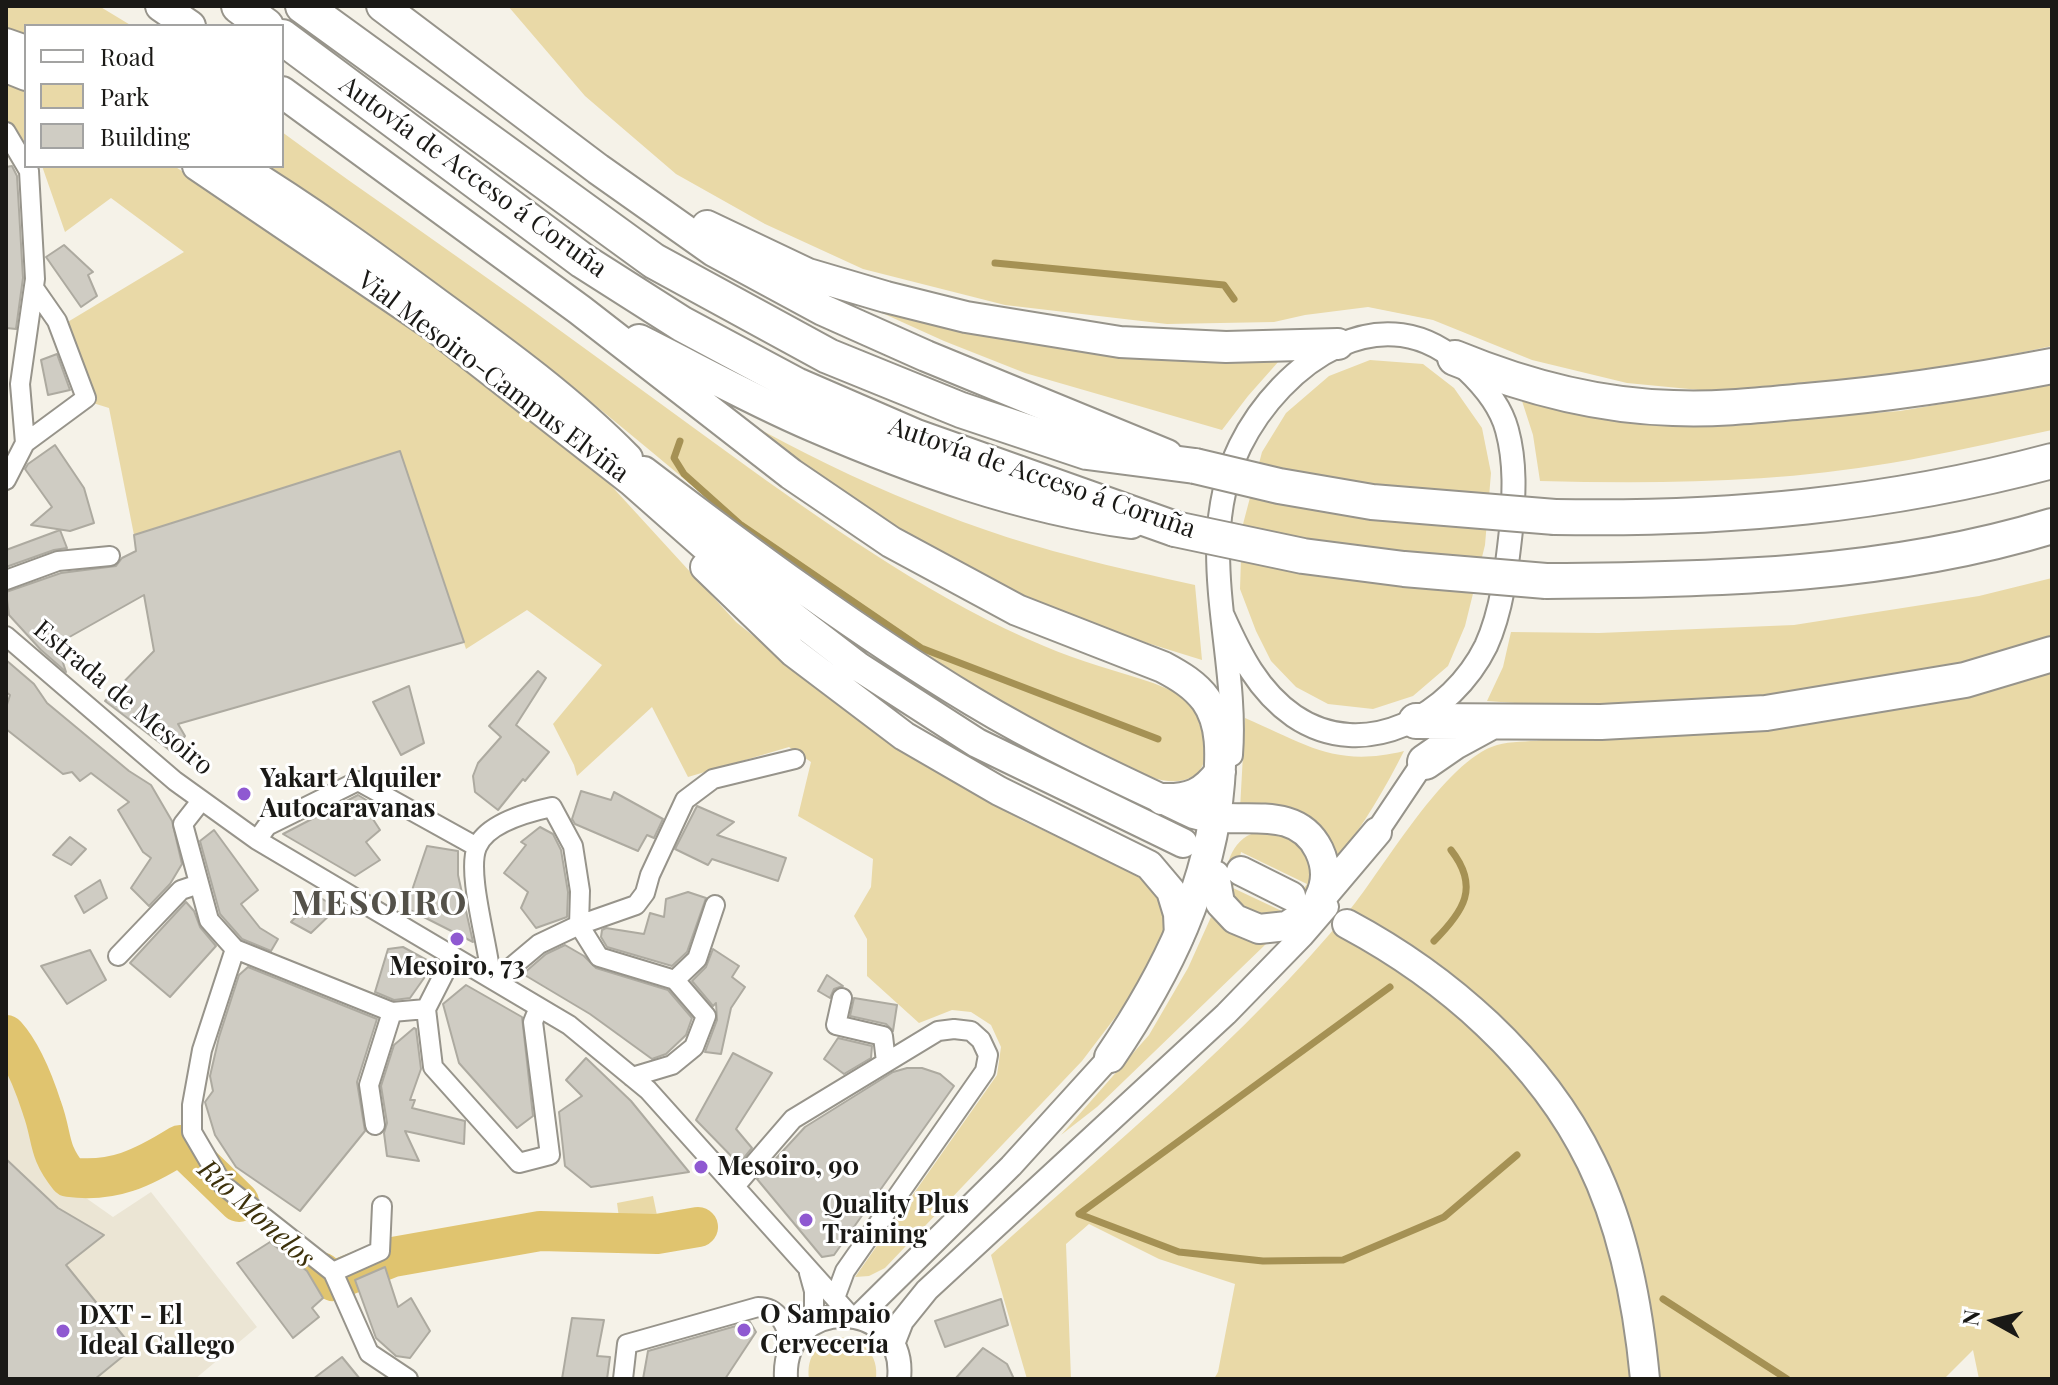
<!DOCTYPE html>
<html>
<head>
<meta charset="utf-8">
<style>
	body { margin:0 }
	#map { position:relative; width:2058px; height:1385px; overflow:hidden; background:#f5f2e8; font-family:"Playfair Display",serif }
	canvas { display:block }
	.frame { position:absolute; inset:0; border:8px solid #1a1916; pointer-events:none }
	.legend { position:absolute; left:24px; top:24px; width:260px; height:144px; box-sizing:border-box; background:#fff; border:2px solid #a3a3a2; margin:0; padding:10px 14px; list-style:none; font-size:24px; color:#1a1916 }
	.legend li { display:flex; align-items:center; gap:16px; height:40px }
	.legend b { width:40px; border:2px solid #a3a3a2 }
	.north { position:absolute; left:1954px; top:1281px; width:80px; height:80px; -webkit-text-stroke:6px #fff; paint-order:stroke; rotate:278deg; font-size:22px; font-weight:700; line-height:32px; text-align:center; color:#1a1916 }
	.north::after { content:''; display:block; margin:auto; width:28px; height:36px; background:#1a1916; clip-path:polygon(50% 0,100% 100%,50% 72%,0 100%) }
</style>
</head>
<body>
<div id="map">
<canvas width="2058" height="1385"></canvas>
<div class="frame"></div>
<ul class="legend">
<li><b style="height:10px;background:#fff"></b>Road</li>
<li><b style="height:22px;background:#e9d9a7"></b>Park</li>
<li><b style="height:22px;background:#cfccc3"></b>Building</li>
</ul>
<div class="north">N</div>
</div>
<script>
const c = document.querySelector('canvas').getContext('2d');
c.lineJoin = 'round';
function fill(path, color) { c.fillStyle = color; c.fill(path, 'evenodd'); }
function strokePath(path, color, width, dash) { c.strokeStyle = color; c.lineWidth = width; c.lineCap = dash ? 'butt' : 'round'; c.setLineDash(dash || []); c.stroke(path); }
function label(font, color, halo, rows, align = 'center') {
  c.font = font + ' "Playfair Display",serif'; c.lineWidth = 6; c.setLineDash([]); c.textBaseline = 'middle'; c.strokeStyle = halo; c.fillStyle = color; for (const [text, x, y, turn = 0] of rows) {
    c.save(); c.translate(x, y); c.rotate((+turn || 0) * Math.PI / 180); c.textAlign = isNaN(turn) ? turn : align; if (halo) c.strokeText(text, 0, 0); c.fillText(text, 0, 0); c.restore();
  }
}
const built = new Path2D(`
	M6,1058L50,1109L42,1167L113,1217L151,1192L257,1327L195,1379H6Z`);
const green = new Path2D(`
	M6,6H99L132,26H26V37L6,30Z
	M508,6H2052V346L1953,367L1837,381L1710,391L1627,383L1532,360L1433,320L1368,307L1305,315L1274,322L1167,324L1005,305L863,269L765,224L676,174L585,96Z
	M6,80L26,88V144L11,125L6,127Z
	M282,132C373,199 467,262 558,329C622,375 685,422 749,468C841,534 939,602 1044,646C1079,661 1117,671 1153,683C1163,687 1177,692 1185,699C1193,706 1197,716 1200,725C1217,769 1193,791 1150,777C1028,720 910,652 801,572C720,512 645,444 566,382C468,304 363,236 259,166H282Z
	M42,166H174L231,202L407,322L606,480L736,622L878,736L1023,821L1141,875L1158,893L1165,915L1163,940L1136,990L1082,1061L885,1268L869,1276L855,1277L997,1075L1001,1047L991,1025L971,1012L952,1010L919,1023L867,976V939L854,916L871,887L873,859L798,816L811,762L789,747L688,777L652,707L577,776L574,765L553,724L602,665L527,610L466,649L400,451L134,535L109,408L93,403L66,323L184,252L111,198L65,232Z
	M860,303L1161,356L1279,361L1248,396L1222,430L1025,373L944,341Z
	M1370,360L1423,364L1454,388L1482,428L1491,473L1485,545L1465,626L1448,666L1413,696L1373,709L1328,704L1296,687L1271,661L1256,631L1240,589L1242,528L1262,452L1286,413L1329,376Z
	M2052,385V430C1999,441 1945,454 1891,463C1775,483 1657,484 1540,481L1533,435L1522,401L1601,413L1728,424L1900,411Z
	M722,408C831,471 954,526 1076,557C1115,568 1156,576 1195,585L1202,660L1086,624L954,565L760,441Z
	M2052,578V637L1939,669L1757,700L1584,708L1487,701L1503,667L1511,632L1599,633L1794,625L1979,596Z
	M2052,671V1379H1979L1973,1350L1944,1379H1214L1218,1372L1235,1284L1159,1259L1089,1224L1066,1244L1071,1379H1027L991,1255C1111,1146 1246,1037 1349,911C1384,868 1445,760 1497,745C1511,741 1528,742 1542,740C1611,733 1680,735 1748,729C1852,721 1951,695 2052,671Z
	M1245,718C1306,744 1335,768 1404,751C1385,789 1364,824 1338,858C1333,849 1328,837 1322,829C1301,805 1269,798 1240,809Z
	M1271,830C1362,849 1286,965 1234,901C1219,882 1227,848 1247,836C1254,832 1264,831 1271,830ZM1241,852L1307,884L1286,913L1233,888Z
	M1211,917L1241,937L1267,943L1097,1107L1061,1135L1149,1035L1188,968Z
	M653,1196L658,1220L620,1225L617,1203Z
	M840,1337C864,1340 879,1355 876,1379H809C806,1356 818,1342 840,1337Z`);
const stream = new Path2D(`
	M995,263L1224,285L1234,299
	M680,441L674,458L684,474L741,525L921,648L1158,739
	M1434,941C1464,911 1480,887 1451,850
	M1079,1214L1179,1252L1263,1261L1343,1260L1444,1217L1517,1155
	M1079,1214L1390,987
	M1663,1299L1787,1379`);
const river = new Path2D(`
	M6,1035C23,1054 34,1083 42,1108C53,1138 47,1150 69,1177C113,1183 143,1168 180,1145L239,1202
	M321,1272L333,1281L393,1257L540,1231L657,1234L698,1227`);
const building = new Path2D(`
	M12,166L17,176L23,278L16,329L6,328V167Z
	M64,245L93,272L88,275L97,296L81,307L46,257Z
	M57,354L70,390L48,395L41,360Z
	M55,445L84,488L94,523L70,531L31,525L52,507L25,469L28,464Z
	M400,451L464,642L178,724L185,736L172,752L105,701L154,651L144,595L57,644L66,672L41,650L9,615L6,592L61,573L116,566L122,558L136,551L134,535Z
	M60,530L67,548L54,550L6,567V550Z
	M6,660L34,684L47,703L129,771L151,785L172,821L182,864L170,884L149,906L131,888L151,858L143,852L118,810L129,802L91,773L80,781L72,772L63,774L6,729V708L10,695L6,692Z
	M538,671L546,678L516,725L549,752L525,781L523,779L498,810L475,792L473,776L478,763L501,737L489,726Z
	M409,686L424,743L401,755L373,702Z
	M581,791L611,800L614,792L663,819L654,838L647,835L638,851L575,824L572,819Z
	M358,795L376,806L369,813L380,830L366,842L380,860L355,876L283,834Z
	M697,806L734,822L717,835L786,858L778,881L712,859L708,865L675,849Z
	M540,827L553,834L561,850L568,892L567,917L536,928L521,908L528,892L504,873L526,845L521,842Z
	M214,830L258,890L241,904L260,928L278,939L271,951L242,939L220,914L200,841Z
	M70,837L86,849L71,865L53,855Z
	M427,846L458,851V875L473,942L406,908Z
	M100,880L107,898L84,913L75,896Z
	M688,892L706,898L687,952L672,966L607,947L601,937L602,930L606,928L644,934L650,913L664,917L666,899Z
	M316,895L337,908L311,933L291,922Z
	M186,902L194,911L200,927L216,946L170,997L130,963Z
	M565,945L584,956L596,968L668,990L692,1018L686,1035L666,1054L652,1059L590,1014L523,974L546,954Z
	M403,947L434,964L410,998L394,1000L375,992L388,949Z
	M713,949L739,966L732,977L745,987L731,1008L721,1054L705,1052L717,1020L716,1003L713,1006L692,981L706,967Z
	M90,950L106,980L67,1004L41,966Z
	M248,967L377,1019L357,1082L365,1131L300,1211L236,1167L215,1135L205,1102L213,1091L210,1076L219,1037L239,975Z
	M827,975L843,986L834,989L830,998L818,991Z
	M466,985L522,1017L533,1116L517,1128L459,1063L443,1004Z
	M854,998L897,1005L893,1031L886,1024L850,1016Z
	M414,1028L416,1029L421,1069L410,1100H415L412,1108L465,1121L464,1144L405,1131L419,1161L387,1156L384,1133L387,1123L381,1086L394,1045Z
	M838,1038L872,1046L871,1058L844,1074L824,1059Z
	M733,1053L772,1073L736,1129L752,1148L739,1164L696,1120Z
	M586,1058L631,1101L689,1172L591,1187L565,1166L559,1112L582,1096L566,1080Z
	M907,1068H922L940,1074L954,1086L834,1255L822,1257L757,1179L805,1127L893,1072Z
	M6,1159L58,1208L104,1235L66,1265L133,1348L95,1379H6Z
	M270,1242L307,1271L323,1298L312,1308L319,1317L293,1338L237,1263Z
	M385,1267L398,1307L411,1298L430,1331L410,1358L396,1356L376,1338L355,1280Z
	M1001,1299L1008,1325L945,1347L935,1321Z
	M572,1318L604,1320L597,1356L610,1357L607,1379H562Z
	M750,1322L756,1332L725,1379H643L648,1351Z
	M983,1348L1007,1364L1014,1379H955Z
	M342,1357L360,1379H313Z`);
const minor = new Path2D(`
	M6,132L29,171L35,279L20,384L25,443L6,480
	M25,443L86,398L57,321L34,288
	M6,580L58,561L110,556
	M6,636L175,781L257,840L569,1025L648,1090L850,1315
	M201,801L183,824L209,920L235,949L392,1012L426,1009
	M257,840L267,826L358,781L477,847
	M235,949L202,1050L192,1105V1132L223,1185L333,1272L369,1353L408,1379
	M118,956L181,890L199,884
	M453,956L426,1009L433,1067L519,1163L550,1155L533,1022L539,1007
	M675,980L697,959L715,905
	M842,998L836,1025L883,1036L886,1062
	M632,1077L672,1065L694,1047L706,1016L675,980L599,957L579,925L580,891L573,846L552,807C529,812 487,823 477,847C466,873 489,947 491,978L508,970L539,944L579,925L636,905L645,893L650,875L685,800L713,779L795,759
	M375,1125L369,1085L392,1012
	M736,1185L793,1119L938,1031L954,1029L971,1031L981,1040L988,1055L985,1071L845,1271L835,1298
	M333,1272L380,1251L382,1206
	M809,1273L814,1291V1323
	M623,1379L627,1344L758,1307C780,1307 786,1327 792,1345`);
const tertiary = new Path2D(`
	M1223,616C1240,654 1258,691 1294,716C1365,764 1452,715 1486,646C1502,611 1507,567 1511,530C1514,496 1516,463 1507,430C1501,407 1483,385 1466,369C1384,288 1281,363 1240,446C1192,546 1239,651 1231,755
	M1368,845L1431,751
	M858,1317L1011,1166L1120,1046
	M893,1344L902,1321L927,1290L1226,1014L1302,936L1327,907
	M786,1379C781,1293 908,1297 899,1379`);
const primary = new Path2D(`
	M6,43L26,50
	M6,68L26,76
	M197,166L430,324L632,482L726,565L859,667L977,743L1183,843
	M239,166C308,208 374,256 439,304C505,352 571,400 628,458
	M644,471C750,552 858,632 972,701C1043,744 1119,779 1194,814C1237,827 1295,801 1319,850C1327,867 1327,882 1319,898
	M705,567L793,652L904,736L999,791L1149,865L1171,891L1178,914L1179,937
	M1241,871L1291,896
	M1215,875L1220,903L1235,919L1259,929L1287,926L1311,910L1377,832
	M1347,924C1446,977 1541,1059 1591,1162C1624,1229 1638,1305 1645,1379`);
const trunk = new Path2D(`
	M161,6L190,26
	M382,6L598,169L714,251L823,310L926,356L1167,455
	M282,92L580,310L791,474L891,542L1017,610L1163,667C1180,676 1195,685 1206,700C1223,724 1221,755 1219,783C1211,884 1167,973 1110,1057
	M707,226L808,274L886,297L966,317L1120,342L1226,347L1338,344
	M639,340C697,369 754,401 813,426C915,470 1021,508 1131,523
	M1162,799C1189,800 1204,794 1220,772`);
const motorway = new Path2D(`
	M239,6L266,26
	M303,6L654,261L828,356L961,410L1087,452L1195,466
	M282,37L583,261L682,324L796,385L916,437L1175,529
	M1455,358C1523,386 1599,406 1673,408C1717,410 1762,405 1806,401C1890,394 1969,382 2052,366
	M1555,517C1726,520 1887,505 2052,461
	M1546,581C1716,580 1888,576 2052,526
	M1416,721L1601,722L1766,713L1965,680L2052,654
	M1425,762L1454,742L1489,723`);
const motorwayBridge = new Path2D(`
	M1195,466L1279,486L1372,502L1555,517
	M1175,529L1303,556L1404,569L1546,581`);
const markers = [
	[244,794,8,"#8f59d1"],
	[457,939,8,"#8f59d1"],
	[701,1167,8,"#8f59d1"],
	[806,1220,8,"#8f59d1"],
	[744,1330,8,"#8f59d1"],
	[63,1331,8,"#8f59d1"]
];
const streetNames = [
	["Autovía de Acceso á Coruña",473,177,36],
	["Vial Mesoiro-Campus Elviña",493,377,37],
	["Autovía de Acceso á Coruña",1042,478,19],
	["Estrada de Mesoiro",123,698,40]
];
const poiNames = [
	["Yakart Alquiler",260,779],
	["Autocaravanas",260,809],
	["Mesoiro, 73",457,967,"center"],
	["Mesoiro, 90",717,1167],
	["Quality Plus",822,1205],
	["Training",822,1235],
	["O Sampaio",760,1315],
	["Cervecería",760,1345],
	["DXT - El",79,1316],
	["Ideal Gallego",79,1346]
];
const waterNames = [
	["Río Monelos",256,1214,42]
];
const districtNames = [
	["MESOIRO",380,904]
];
fill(built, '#ebe5d4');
fill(green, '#e9d9a7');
strokePath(stream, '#a59154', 7);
strokePath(river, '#e0c46f', 40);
fill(building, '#cfccc3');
strokePath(building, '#adaaa0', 2);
strokePath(minor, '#97948b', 22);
strokePath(tertiary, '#97948b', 26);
strokePath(primary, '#97948b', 32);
strokePath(trunk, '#97948b', 34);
strokePath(motorway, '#97948b', 38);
strokePath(minor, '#fff', 18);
strokePath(tertiary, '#fff', 22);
strokePath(primary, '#fff', 28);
strokePath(trunk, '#fff', 30);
strokePath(motorway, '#fff', 34);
strokePath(motorwayBridge, '#97948b', 38, []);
strokePath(motorwayBridge, '#fff', 34);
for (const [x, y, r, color] of markers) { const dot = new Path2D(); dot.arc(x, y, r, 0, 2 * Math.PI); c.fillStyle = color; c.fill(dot); strokePath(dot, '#fff', 3); }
label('26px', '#1a1916', '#fff', streetNames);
label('bold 26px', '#1a1916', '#fff', poiNames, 'left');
label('italic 28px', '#3d310b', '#fff', waterNames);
c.letterSpacing = '2px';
label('bold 34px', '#545149', '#fff', districtNames);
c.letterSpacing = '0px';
</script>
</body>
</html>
